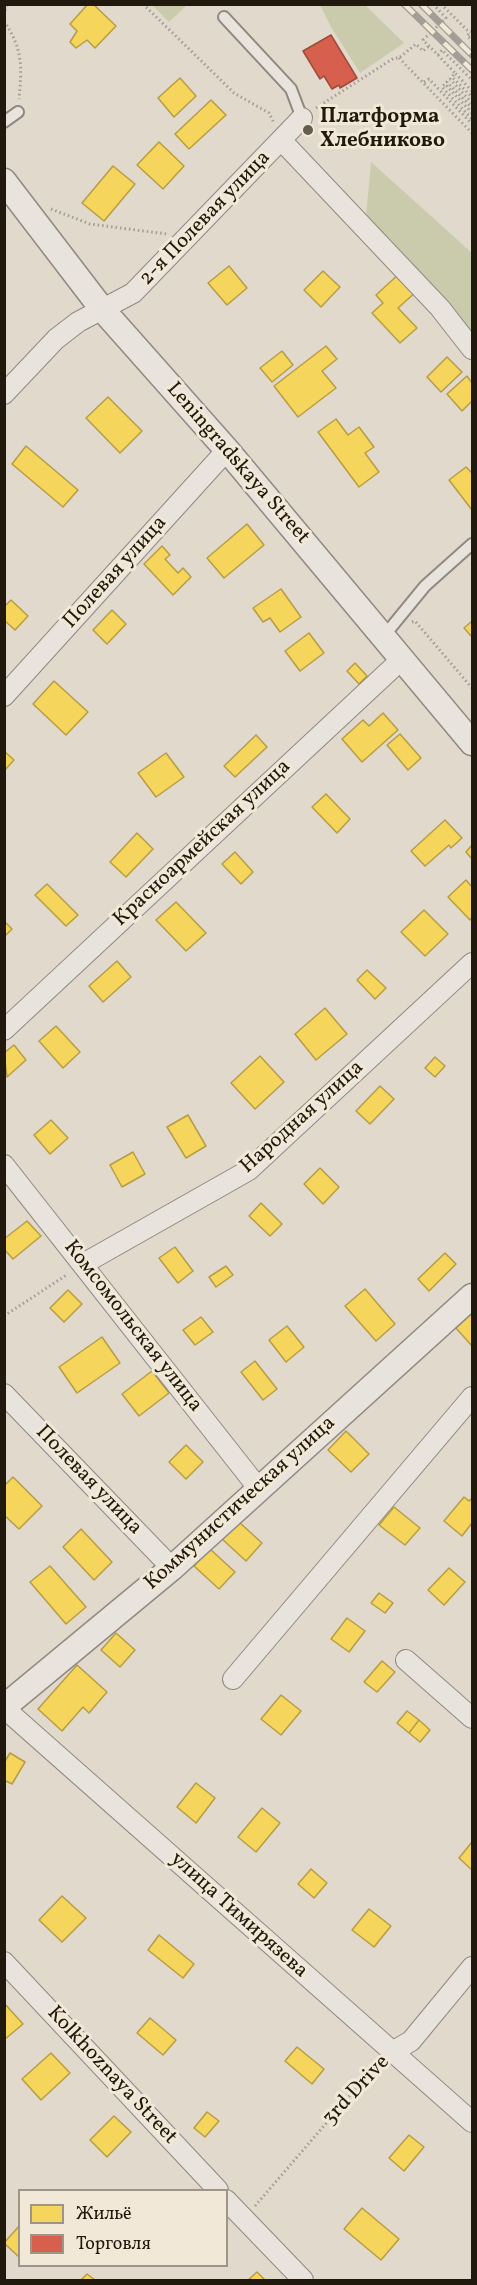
<!DOCTYPE html>
<html>
<head>
<meta charset="utf-8">
<style>
	body { margin:0 }
	#map { position:relative; width:477px; height:2285px; overflow:hidden; background:#e1d9cb; font-family:Vollkorn,serif }
	canvas { display:block }
	.frame { position:absolute; inset:0; border:6px solid #22190e; pointer-events:none }
	.legend { position:absolute; left:18px; top:2189px; width:210px; height:78px; box-sizing:border-box; background:#f1e8d7; border:2px solid #9e9587; margin:0; padding:8px 10px; list-style:none; font-size:18px; color:#22190e }
	.legend li { display:flex; align-items:center; gap:12px; height:30px }
	.legend b { width:30px; border:2px solid #9e9587 }
</style>
</head>
<body>
<div id="map">
<canvas width="477" height="2285"></canvas>
<div class="frame"></div>
<ul class="legend">
<li><b style="height:16px;background:#f6d55c"></b>Жильё</li>
<li><b style="height:16px;background:#d6604d"></b>Торговля</li>
</ul>
</div>
<script>
const c = document.querySelector('canvas').getContext('2d');
c.lineJoin = 'round';
function fill(path, color) { c.fillStyle = color; c.fill(path, 'evenodd'); }
function strokePath(path, color, width, dash) { c.strokeStyle = color; c.lineWidth = width; c.lineCap = dash ? 'butt' : 'round'; c.setLineDash(dash || []); c.stroke(path); }
function label(font, color, halo, rows, align = 'center') {
  c.font = font + ' Vollkorn,serif'; c.lineWidth = 6; c.setLineDash([]); c.textBaseline = 'middle'; c.strokeStyle = halo; c.fillStyle = color; for (const [text, x, y, turn = 0] of rows) {
    c.save(); c.translate(x, y); c.rotate((+turn || 0) * Math.PI / 180); c.textAlign = isNaN(turn) ? turn : align; if (halo) c.strokeText(text, 0, 0); c.fillText(text, 0, 0); c.restore();
  }
}
const green = new Path2D(`
	M152,5H187L169,22Z
	M320,5H365L404,43L360,73L331,27Z
	M371,162L472,253V331L366,216Z`);
const homes = new Path2D(`
	M88,4H93L116,26L95,48L87,40L76,48L70,42L77,31L70,24Z
	M180,78L196,96L174,117L158,98Z
	M211,100L226,115L189,149L175,134Z
	M159,142L184,166L163,189L137,165Z
	M113,166L135,184L104,221L82,203Z
	M229,266L247,288L227,305L208,283Z
	M323,271L340,287L321,307L304,290Z
	M400,273L417,291L398,308L417,328L400,343L372,313L383,303L376,295Z
	M326,346L337,359L322,371L336,388L298,417L274,386Z
	M282,351L293,365L272,382L260,368Z
	M447,357L462,372L441,392L427,377Z
	M467,376L472,383V401L462,411L447,394Z
	M108,397L142,431L120,453L86,418Z
	M336,419L348,435L359,427L374,447L365,453L379,472L359,487L318,432Z
	M26,446L78,490L63,507L12,464Z
	M466,467L472,473V510L449,480Z
	M247,524L264,545L224,578L207,558Z
	M162,546L170,555L165,559L178,573L183,568L191,577L173,595L144,564Z
	M281,589L301,617L280,632L270,618L263,622L253,608Z
	M11,600L28,616L15,630L4,620V607Z
	M112,610L126,624L107,644L93,630Z
	M472,621V637L464,628Z
	M309,633L324,653L300,671L285,651Z
	M355,663L367,676L359,684L347,671Z
	M54,681L88,712L66,735L33,704Z
	M383,713L398,730L362,762L342,739L363,720L369,726Z
	M400,734L421,758L408,770L387,745Z
	M256,735L267,747L235,777L224,766Z
	M4,751L14,760L4,771Z
	M166,753L184,777L156,797L138,773Z
	M326,794L350,819L337,833L312,807Z
	M445,820L462,838L451,848L449,845L425,866L411,851Z
	M137,833L153,849L126,877L110,862Z
	M472,845V859L466,852Z
	M235,852L253,872L241,884L222,864Z
	M466,880L472,887V917L470,920L448,897Z
	M47,884L78,915L66,926L35,895Z
	M176,902L206,933L186,951L156,920Z
	M424,910L448,934L425,956L401,932Z
	M4,921L12,929L4,937Z
	M117,961L131,977L103,1002L89,986Z
	M367,970L386,988L375,999L357,980Z
	M325,1008L347,1034L316,1060L295,1034Z
	M56,1026L80,1052L63,1068L39,1041Z
	M14,1045L26,1060L7,1077L4,1053Z
	M260,1056L284,1082L255,1109L231,1083Z
	M435,1057L445,1066L435,1077L425,1068Z
	M380,1086L394,1099L370,1124L356,1111Z
	M188,1115L206,1146L186,1158L167,1127Z
	M51,1120L68,1138L50,1154L34,1135Z
	M133,1152L145,1174L122,1187L110,1165Z
	M320,1168L339,1187L323,1204L304,1184Z
	M261,1203L282,1224L270,1236L249,1216Z
	M27,1221L41,1236L13,1259L4,1249V1239Z
	M175,1247L193,1271L178,1283L159,1258Z
	M445,1253L456,1264L429,1291L418,1279Z
	M226,1266L233,1275L216,1287L209,1277Z
	M365,1289L395,1324L376,1341L345,1306Z
	M68,1290L82,1304L64,1322L50,1308Z
	M472,1313V1346L456,1328Z
	M201,1317L213,1332L195,1345L183,1330Z
	M287,1326L304,1347L286,1362L269,1340Z
	M102,1337L120,1363L77,1393L59,1367Z
	M255,1361L277,1389L263,1400L241,1372Z
	M152,1371L169,1393L139,1416L122,1394Z
	M346,1431L369,1454L351,1472L328,1450Z
	M186,1445L203,1462L186,1479L169,1462Z
	M13,1477L42,1506L19,1529L4,1515V1486Z
	M464,1497L469,1501L472,1498V1523L462,1536L444,1521Z
	M394,1507L420,1528L405,1545L379,1525Z
	M239,1522L262,1543L246,1561L222,1539Z
	M81,1529L112,1562L94,1580L63,1547Z
	M210,1549L235,1572L219,1589L194,1566Z
	M50,1566L86,1607L66,1624L30,1582Z
	M449,1568L465,1582L444,1605L428,1590Z
	M379,1593L393,1603L385,1613L371,1603Z
	M347,1618L365,1631L349,1652L331,1639Z
	M116,1633L135,1650L120,1667L101,1650Z
	M382,1661L395,1672L377,1692L364,1682Z
	M77,1665L107,1692L89,1713L83,1707L62,1731L38,1709Z
	M281,1695L301,1711L281,1735L261,1719Z
	M407,1711L419,1720L409,1733L397,1723Z
	M419,1720L430,1730L420,1742L409,1733Z
	M10,1753L25,1762L12,1784L4,1780V1763Z
	M196,1783L215,1798L196,1823L177,1807Z
	M262,1808L280,1823L256,1852L238,1837Z
	M472,1842V1870L459,1858Z
	M311,1869L327,1883L314,1898L298,1884Z
	M62,1896L86,1918L62,1942L39,1920Z
	M369,1909L391,1926L374,1947L352,1930Z
	M159,1935L194,1964L183,1978L148,1950Z
	M4,2003L23,2024L4,2040Z
	M150,2018L176,2040L163,2055L137,2033Z
	M297,2047L324,2069L312,2084L285,2061Z
	M51,2053L70,2073L41,2100L22,2079Z
	M207,2112L219,2121L205,2137L194,2128Z
	M114,2116L131,2132L107,2157L90,2140Z
	M409,2135L424,2147L404,2171L389,2158Z
	M362,2208L399,2239L381,2260L344,2229Z
	M20,2225V2258L4,2243Z
	M257,2272L265,2280H248Z
	M87,2274L95,2280H81Z`);
const shops = new Path2D(`
	M331,35L357,78L340,88L339,85L332,89L324,76L320,79L303,51Z`);
const path = new Path2D(`
	M143,4L234,93L269,113L274,123
	M433,4L446,18L423,40L438,55L442,50L472,80
	M441,4L470,33
	M4,15L7,4
	M4,21C23,49 22,67 19,99
	M472,31L467,36L472,40
	M438,55L455,73
	M399,58L472,133
	M424,82L429,79L472,124
	M472,91L455,73L452,77L472,97
	M472,103L450,79L447,82L472,108
	M316,108L394,58H399L416,44L423,51L429,46
	M472,113L445,84L442,87L472,119
	M51,209L90,224L167,234
	M412,622L415,621L472,688
	M4,1316L68,1274
	M255,2206L378,2063`);
const service = new Path2D(`
	M224,17L291,89L302,118
	M4,122L18,112
	M384,636L425,586L472,544`);
const minor = new Path2D(`
	M282,141L440,308L472,349
	M4,394L56,339L78,322L133,293L302,118
	M4,696L227,450
	M4,1030L402,659
	M4,1165L259,1489
	M83,1264L249,1170L472,963
	M4,1394L172,1568
	M406,1660L472,1718
	M233,1679L472,1397
	M4,1708L472,2122
	M4,1962L218,2190
	M392,2052L411,2041L472,1967
	M226,2200L303,2280`);
const tertiary = new Path2D(`
	M4,181L102,309L227,450L472,743
	M4,1707L172,1568L472,1296`);
const rail = new Path2D(`
	M404,4L472,70
	M421,4L472,55`);
const markers = [
	[308,130,6,"#655c50"]
];
const poiNames = [
	["Платформа",320,118],
	["Хлебниково",320,142]
];
const streetNames = [
	["2-я Полевая улица",206,219,-46],
	["Leningradskaya Street",237,464,49],
	["Полевая улица",116,573,-48],
	["Красноармейская улица",203,844,-43],
	["Народная улица",303,1118,-42],
	["Комсомольская улица",132,1327,52],
	["Полевая улица",88,1481,46],
	["Коммунистическая улица",241,1504,-42],
	["улица Тимирязева",238,1916,42],
	["Kolkhoznaya Street",111,2076,47],
	["3rd Drive",357,2091,-47]
];
fill(green, '#cacbac');
fill(homes, '#f6d55c');
strokePath(homes, '#b69d45', 1.5);
fill(shops, '#d6604d');
strokePath(shops, '#a04b3a', 1.5);
strokePath(service, '#8f8980', 14);
strokePath(minor, '#8f8980', 22);
strokePath(tertiary, '#8f8980', 27);
strokePath(path, '#a29e97', 3, [1.5, 3]);
strokePath(service, '#e8e3dc', 10);
strokePath(minor, '#e8e3dc', 20);
strokePath(tertiary, '#e8e3dc', 24);
strokePath(rail, '#a29e97', 7);
strokePath(rail, '#f1e8d7', 4.5, [14]);
for (const [x, y, r, color] of markers) { const dot = new Path2D(); dot.arc(x, y, r, 0, 2 * Math.PI); c.fillStyle = color; c.fill(dot); strokePath(dot, '#f1e8d7', 2); }
label('bold 21px', '#22190e', '#f1e8d7', poiNames, 'left');
label('21px', '#22190e', '#f1e8d7', streetNames);
</script>
</body>
</html>
